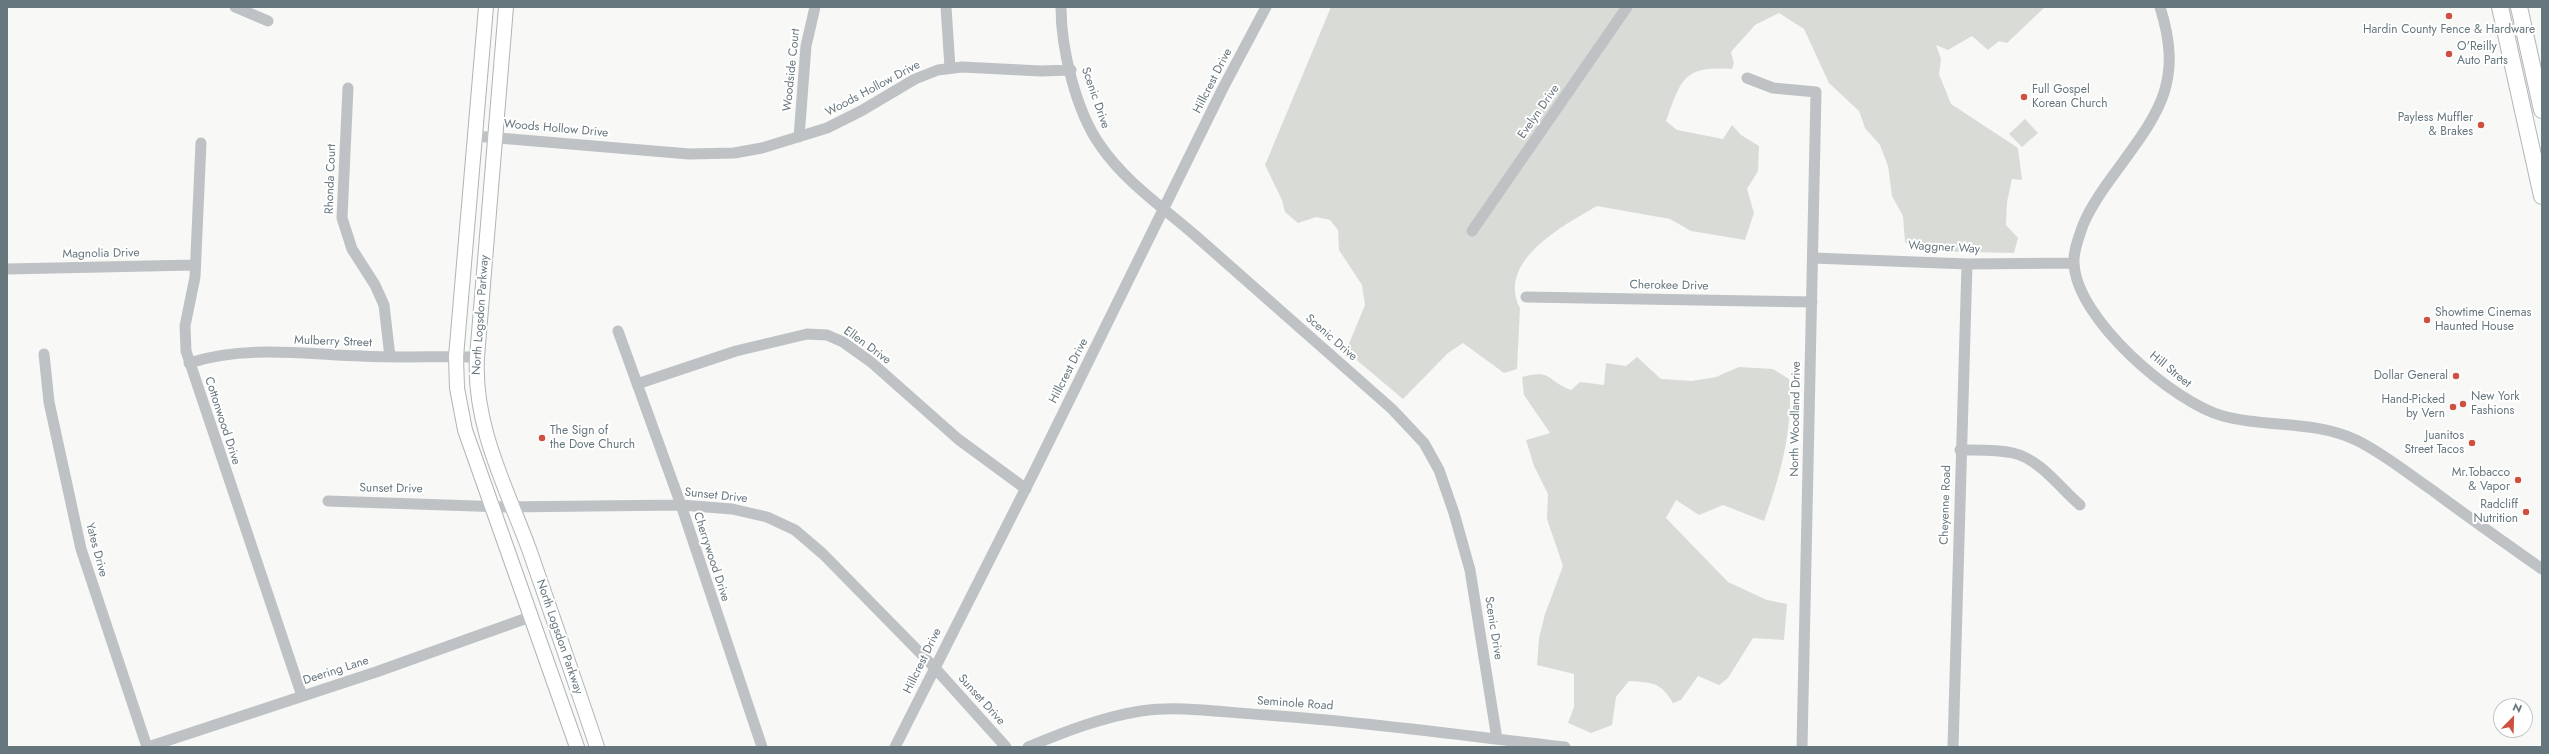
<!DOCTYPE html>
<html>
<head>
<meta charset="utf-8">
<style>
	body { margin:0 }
	#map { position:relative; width:2549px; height:754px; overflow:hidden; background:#f8f8f6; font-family:Jost,sans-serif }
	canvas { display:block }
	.frame { position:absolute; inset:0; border:8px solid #66767d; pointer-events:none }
	.north { position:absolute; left:2493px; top:698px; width:40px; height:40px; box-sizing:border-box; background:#fff; border:1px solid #c2c8cb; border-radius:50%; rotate:23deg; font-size:11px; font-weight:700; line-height:16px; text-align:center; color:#66767d }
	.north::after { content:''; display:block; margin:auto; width:14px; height:18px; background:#ce5040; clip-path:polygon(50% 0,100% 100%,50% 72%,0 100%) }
</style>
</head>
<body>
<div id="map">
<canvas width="2549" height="754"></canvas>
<div class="frame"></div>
<div class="north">N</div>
</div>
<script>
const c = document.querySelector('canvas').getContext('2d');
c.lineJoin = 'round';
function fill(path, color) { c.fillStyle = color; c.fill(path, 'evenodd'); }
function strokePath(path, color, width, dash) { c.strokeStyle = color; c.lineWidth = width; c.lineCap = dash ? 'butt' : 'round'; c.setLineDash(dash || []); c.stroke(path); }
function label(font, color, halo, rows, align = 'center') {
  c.font = font + ' Jost,sans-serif'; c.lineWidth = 4; c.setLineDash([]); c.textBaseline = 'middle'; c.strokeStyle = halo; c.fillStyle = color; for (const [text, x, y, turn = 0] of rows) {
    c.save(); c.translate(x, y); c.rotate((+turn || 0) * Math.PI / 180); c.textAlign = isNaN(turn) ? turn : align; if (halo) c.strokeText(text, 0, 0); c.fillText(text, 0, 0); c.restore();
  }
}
const green = new Path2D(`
	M1331,7H2045L2007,43L1999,41L1988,50L1972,36L1948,50L1936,45L1941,59L1939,74L1951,104L2018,148L2022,180L2012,179L2007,202L2006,225L2018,238L2014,253L1918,251L1905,242L1903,216L1892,196L1888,166L1880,145L1865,128L1859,111L1829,83L1804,29L1779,13L1755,25L1731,52L1734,63L1732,69C1683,65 1681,80 1666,121L1677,130L1723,139L1732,125L1741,135L1759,146L1758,171L1747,189L1754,213L1745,240L1691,231L1670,219L1597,206C1564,225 1496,261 1520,308L1517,369L1504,373L1463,343L1448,353L1403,399L1346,351L1365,305L1362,285L1339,250L1338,230L1330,220L1316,217L1298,223L1285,212L1282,200L1265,165Z
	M2025,119L2038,133L2022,147L2009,134Z
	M1637,357L1661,379L1692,381L1716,377L1739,367L1773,369L1789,379C1794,427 1780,477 1764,521L1723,505L1699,515L1676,500L1666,518L1728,582L1767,600L1787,604L1784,640L1753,638L1728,678L1719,685L1698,676L1681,700L1673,703C1660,681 1652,683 1629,681L1616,697L1612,725L1591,733L1568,723L1574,707V674L1537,665L1539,638L1545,614L1563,566L1547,519L1548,494L1534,466L1526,440L1550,433L1524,395L1522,377C1553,369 1546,381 1571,390L1580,382L1604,385L1606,363L1626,366Z`);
const minor = new Path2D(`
	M235,7L268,21
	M946,7L950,68
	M1061,7C1061,49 1076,111 1100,145C1125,182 1164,208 1197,237C1262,294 1327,351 1392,409L1424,443L1439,470L1454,513L1470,570L1497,739
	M2160,7C2185,86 2156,116 2112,177C2101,192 2090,208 2083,225C2079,237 2073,251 2074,263C2076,319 2173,402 2223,416C2267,428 2313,420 2356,440C2383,453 2407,473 2432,490C2468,517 2505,543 2542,569
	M1747,78L1773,88L1816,92L1802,747
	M348,88L342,218L352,249L375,285L384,305L390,357
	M475,136L689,154L734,153L762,148L827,128L861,111L915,79L938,70L962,67L1041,71L1071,70
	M799,137L806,46L815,7
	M201,143L195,277L185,326L186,351L302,696
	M1472,231L1627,7
	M1813,258L1967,264L2074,263
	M7,269L195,265
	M1526,297L1812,302
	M618,331L681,505L762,747
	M44,354L49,402L81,549L147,747
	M189,363C244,345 304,354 361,356C400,358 438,356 477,357
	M637,384L736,351L807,334L827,335L843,342L871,362L958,439L1026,489
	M1960,450C1977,450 1996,449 2013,453C2040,459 2060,488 2080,505
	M328,501L504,507L681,505L732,509L767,517L795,530L823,554L934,667L1006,747
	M148,747L376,672L530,617
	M895,747L1035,470L1223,88L1266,7
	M1028,747C1064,732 1102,717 1141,711C1182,705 1225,713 1267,715C1367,722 1466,736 1565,747
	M1953,747L1967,264`);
const major = new Path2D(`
	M486,7L456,357L457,388L465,430L577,747
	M506,7L477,357C473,425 506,487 529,549C552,615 575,681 597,747`);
const highway = new Path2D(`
	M2500,7L2542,196
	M2519,7L2542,110`);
const markers = [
	[2449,16,4,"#ce5040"],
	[2449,54,4,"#ce5040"],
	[2024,97,4,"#ce5040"],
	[2481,125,4,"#ce5040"],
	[2427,320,4,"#ce5040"],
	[2456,376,4,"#ce5040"],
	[2463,404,4,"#ce5040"],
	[2453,407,4,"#ce5040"],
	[542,438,4,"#ce5040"],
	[2472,443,4,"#ce5040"],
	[2518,480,4,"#ce5040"],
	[2526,512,4,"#ce5040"]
];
const poiNames = [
	["Hardin County Fence & Hardware",2449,30,"center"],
	["O'Reilly",2457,47,"left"],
	["Auto Parts",2457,61,"left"],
	["Full Gospel",2032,90,"left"],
	["Korean Church",2032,104,"left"],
	["Payless Muffler",2473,118],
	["& Brakes",2473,132],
	["Showtime Cinemas",2435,313,"left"],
	["Haunted House",2435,327,"left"],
	["Dollar General",2448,376],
	["New York",2471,397,"left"],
	["Fashions",2471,411,"left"],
	["Hand-Picked",2445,400],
	["by Vern",2445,414],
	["The Sign of",550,431,"left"],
	["the Dove Church",550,445,"left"],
	["Juanitos",2464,436],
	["Street Tacos",2464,450],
	["Mr.Tobacco",2510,473],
	["& Vapor",2510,487],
	["Radcliff",2518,505],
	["Nutrition",2518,519]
];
const streetNames = [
	["Woodside Court",792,70,-84],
	["Hillcrest Drive",1213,81,-63],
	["Woods Hollow Drive",873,89,-28],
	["Scenic Drive",1095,98,71],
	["Evelyn Drive",1539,112,-55],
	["Woods Hollow Drive",556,129,5],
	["Rhonda Court",331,179,-88],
	["Waggner Way",1944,248,3],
	["Magnolia Drive",101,254,-1],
	["Cherokee Drive",1669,286,1],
	["North Logsdon Parkway",481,315,-86],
	["Scenic Drive",1331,338,41],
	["Mulberry Street",333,342,2],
	["Ellen Drive",867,346,36],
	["Hill Street",2170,370,39],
	["Hillcrest Drive",1069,371,-63],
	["North Woodland Drive",1796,419,-89],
	["Cottonwood Drive",222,421,72],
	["Sunset Drive",391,489,1],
	["Sunset Drive",716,496,6],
	["Cheyenne Road",1946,505,-88],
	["Yates Drive",96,550,75],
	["Cherrywood Drive",711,557,72],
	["Scenic Drive",1493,628,81],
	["North Logsdon Parkway",559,637,71],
	["Hillcrest Drive",923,661,-64],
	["Deering Lane",336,671,-18],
	["Sunset Drive",981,700,48],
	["Seminole Road",1295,704,4]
];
fill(green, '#d9dcd6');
strokePath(major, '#b0b5b8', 16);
strokePath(highway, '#b2b6b8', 18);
strokePath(minor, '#bec2c5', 11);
strokePath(major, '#fff', 14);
strokePath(highway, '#fff', 16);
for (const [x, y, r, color] of markers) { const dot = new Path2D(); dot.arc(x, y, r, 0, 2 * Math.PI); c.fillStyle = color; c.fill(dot); strokePath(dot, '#fff', 1.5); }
label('12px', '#66767d', '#fff', poiNames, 'right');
label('12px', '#66767d', '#fff', streetNames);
</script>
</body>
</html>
